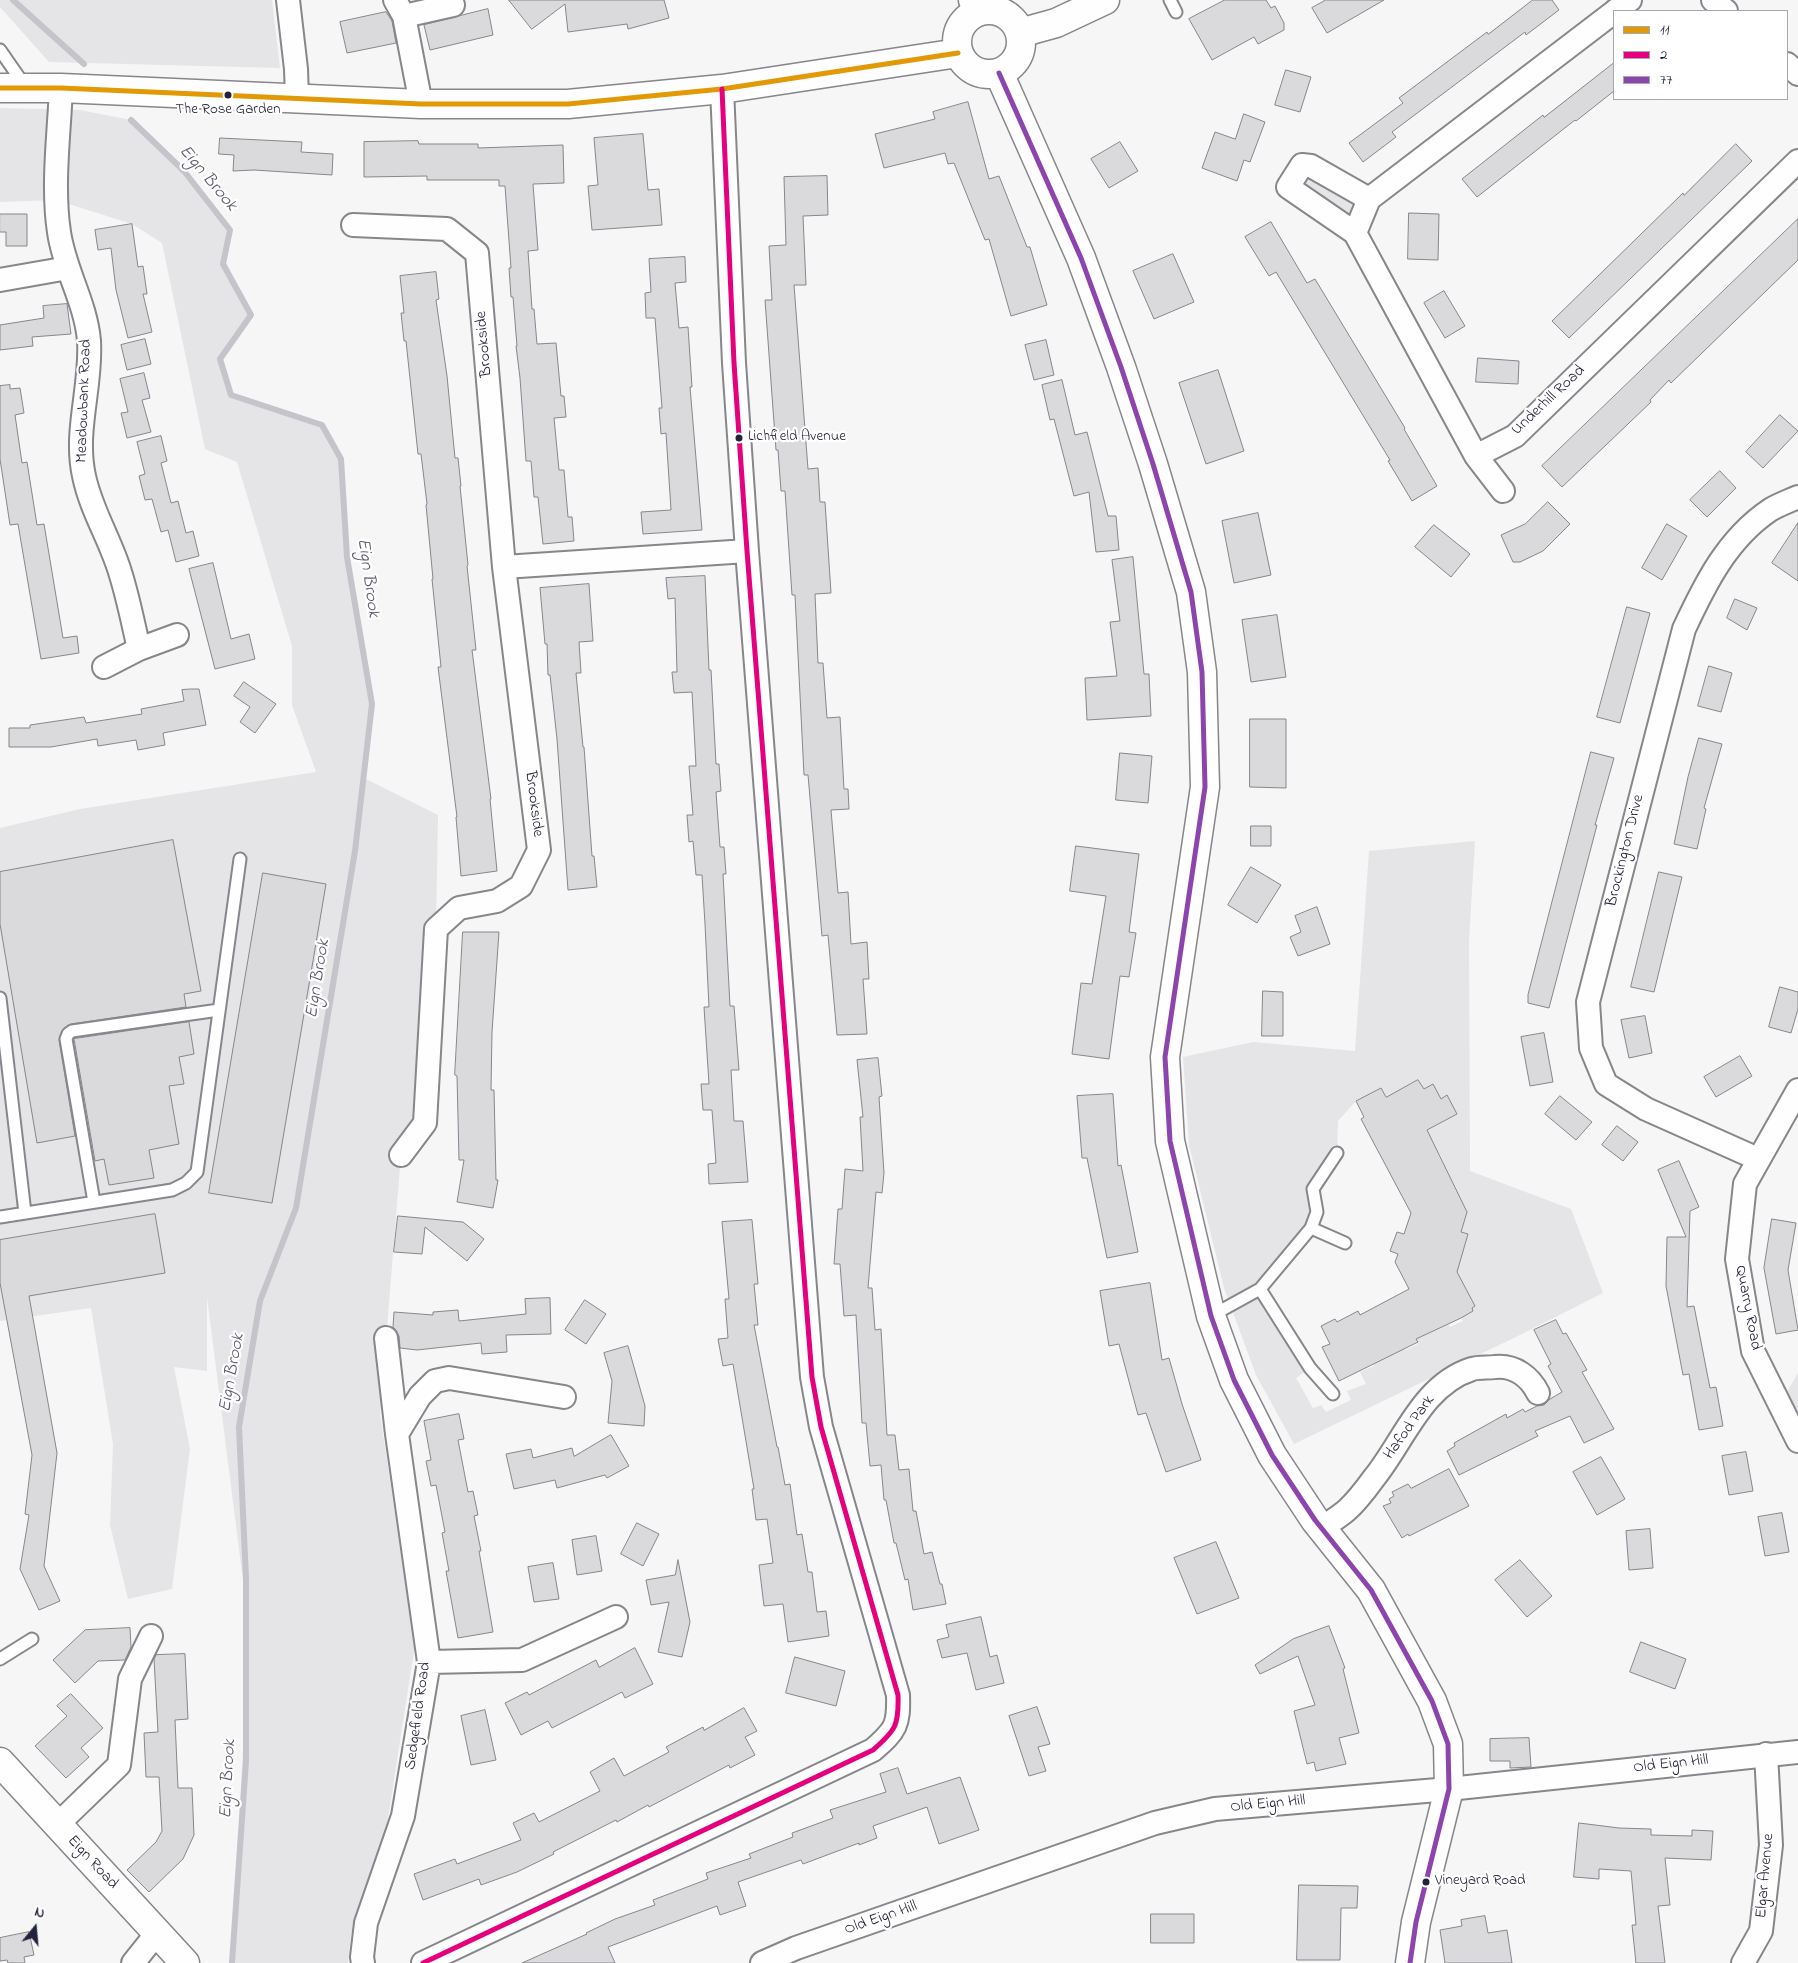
<!DOCTYPE html>
<html>
<head>
<meta charset="utf-8">
<style>
	body { margin:0 }
	#map { position:relative; width:1798px; height:1963px; overflow:hidden; background:#f6f6f7; font-family:"Indie Flower",sans-serif }
	canvas { display:block }
	.legend { position:absolute; left:1613px; top:10px; width:175px; height:90px; box-sizing:border-box; background:#fff; border:1px solid #a7a7b1; margin:0; padding:6px 9px; list-style:none; font-size:15px; color:#22223b }
	.legend li { display:flex; align-items:center; gap:10px; height:25px }
	.legend b { width:25px; border:1px solid #a7a7b1 }
	.north { position:absolute; left:10px; top:1903px; width:50px; height:50px; -webkit-text-stroke:4px #fff; paint-order:stroke; rotate:17deg; font-size:14px; font-weight:700; line-height:20px; text-align:center; color:#22223b }
	.north::after { content:''; display:block; margin:auto; width:18px; height:22px; background:#22223b; clip-path:polygon(50% 0,100% 100%,50% 72%,0 100%) }
</style>
</head>
<body>
<div id="map">
<canvas width="1798" height="1963"></canvas>
<ul class="legend">
<li><b style="height:6px;background:#e29906"></b>11</li>
<li><b style="height:6px;background:#e5007d"></b>2</li>
<li><b style="height:6px;background:#8e44ad"></b>77</li>
</ul>
<div class="north">N</div>
</div>
<script>
const c = document.querySelector('canvas').getContext('2d');
c.lineJoin = 'round';
function fill(path, color) { c.fillStyle = color; c.fill(path, 'evenodd'); }
function strokePath(path, color, width, dash) { c.strokeStyle = color; c.lineWidth = width; c.lineCap = dash ? 'butt' : 'round'; c.setLineDash(dash || []); c.stroke(path); }
function label(font, color, halo, rows, align = 'center') {
  c.font = font + ' "Indie Flower",sans-serif'; c.lineWidth = 4.5; c.setLineDash([]); c.textBaseline = 'middle'; c.strokeStyle = halo; c.fillStyle = color; for (const [text, x, y, turn = 0] of rows) {
    c.save(); c.translate(x, y); c.rotate((+turn || 0) * Math.PI / 180); c.textAlign = isNaN(turn) ? turn : align; if (halo) c.strokeText(text, 0, 0); c.fillText(text, 0, 0); c.restore();
  }
}
const built = new Path2D(`
	M0,0H272L280,68L49,62L0,7Z
	M0,108L80,110L131,120L184,171L230,230L223,264L251,315L220,359L231,395L322,425L341,459L347,557L372,704L364,778L438,815L436,929L425,1123L401,1155L380,1414L415,1645L387,1825L351,1935L348,1963H232L249,1628L207,1297V1371L174,1367L190,1449L172,1589L128,1599L110,1525L113,1444L91,1308L0,1321V828L80,809L316,772L292,705V646L237,462L205,449L162,243L132,224L56,200L0,202Z
	M1302,165L1369,199L1355,233L1288,187Z
	M1475,841L1469,941L1470,1171L1571,1209L1603,1293L1520,1335L1294,1444L1256,1375L1224,1288L1189,1145L1183,1057L1253,1042L1355,1051L1369,851ZM1418,1080L1424,1089L1433,1085L1441,1099L1447,1096L1456,1114L1426,1131L1436,1152L1438,1151L1444,1163L1443,1165L1467,1212L1461,1232L1468,1234L1454,1273L1463,1284L1475,1306L1472,1308L1473,1311L1461,1317L1463,1321L1450,1327L1448,1324L1416,1339L1418,1344L1406,1350L1404,1346L1373,1363L1374,1366L1360,1372L1366,1384L1347,1391L1351,1400L1326,1412L1321,1405L1313,1408L1296,1378L1310,1368L1260,1289L1317,1212L1313,1189L1337,1153L1338,1121L1356,1101L1381,1088L1386,1097Z
	M1798,1373V1441L1779,1405Z`);
const stream = new Path2D(`
	M13,0L84,64
	M131,120L184,171L230,230L223,264L251,315L220,359L231,395L322,425L341,459L347,557L372,704L355,851L296,1208L260,1301L239,1427L246,1578V1761L232,1963`);
const building = new Path2D(`
	M509,0H664L669,18L628,29L627,24L568,32L565,4L532,29Z
	M1225,0H1266L1271,8L1275,6L1284,23V30L1258,44L1254,37L1212,60L1189,19Z
	M1326,0H1384L1327,33L1312,8Z
	M1533,0H1552L1559,10L1526,35L1525,32L1392,132L1396,137L1363,162L1349,143L1403,103L1399,98L1487,32L1488,34Z
	M488,9L493,35L430,50L424,25Z
	M386,12L392,21L396,43L347,53L340,22Z
	M1614,63V91L1576,121L1575,120L1477,197L1462,179L1543,115L1544,117Z
	M1286,70L1311,77L1300,112L1275,105Z
	M968,102L989,179L999,176L1027,247H1030L1047,305L1011,316L989,239L985,240L954,163L948,164L945,153L884,168L875,134L935,119L933,112Z
	M1244,114L1265,122L1250,162L1244,160L1237,181L1202,168L1215,132L1235,139Z
	M643,134L648,190L659,189L662,225L592,230L588,186L598,185L594,138Z
	M220,138L302,142L301,152L333,154L332,175L254,170L233,171L234,155L219,154Z
	M418,141L419,144H478V148L563,145L564,183L533,184L538,250L528,251L532,309H534L537,344L556,343L561,396H564L566,417L554,418L559,470H564L568,517H572L574,541L543,544L538,497H534L531,461H526L520,378L516,346H517L513,297H511L509,268H511L505,186H499V180H427V176L364,177V142Z
	M1120,142L1138,171L1109,188L1091,159Z
	M1736,144L1752,161L1569,338L1552,321L1683,193L1684,195Z
	M827,176L828,215L803,216L806,285H794L808,469L818,468L820,502H825L831,593L815,594L818,663H823L827,718L840,717L844,789H848L849,809L831,810L838,893L848,892L851,944L867,942L869,979H863L867,1034L837,1035L828,935L822,936L808,775H804L795,595H792L785,491H781L778,450H776L765,300H772L769,246L786,245L784,177Z
	M1409,213L1439,214L1438,260L1408,259Z
	M0,214H27V246H6V232H0Z
	M1798,219V260L1671,383L1669,380L1650,400L1651,402L1562,487L1542,466Z
	M1271,222L1307,283L1315,279L1405,428L1404,429L1437,486L1412,501L1388,461L1390,460L1276,272L1269,276L1245,237Z
	M132,224L138,267L143,266L147,294H143L152,332L128,338L116,290L111,248L98,250L95,230Z
	M1173,254L1194,302L1154,319L1133,271Z
	M685,257L686,282L675,283L679,328L688,327L692,387H690L702,530L643,534L641,512L671,510L666,433L661,434L659,408H662L655,318H646L645,293L651,292L649,259Z
	M436,272L439,299L436,300L447,376L455,458H458L461,486H460L468,565L467,566L476,650H472L491,799H490L497,871L461,876L456,817H457L438,667H441L432,579H433L426,505L427,504L421,454H418L406,341H404L401,313H404L400,276Z
	M1444,291L1465,326L1445,338L1424,303Z
	M67,304L71,334L32,337L33,346L0,350V325L44,318L43,306Z
	M145,339L151,364L127,370L121,345Z
	M1046,340L1054,375L1034,380L1025,345Z
	M1478,358L1519,361L1518,384L1476,382Z
	M1218,370L1244,451L1206,464L1179,383Z
	M144,373L150,398L142,400L151,432L127,438L121,413L128,412L120,379Z
	M1062,380L1075,435L1087,432L1108,516H1116L1119,550L1096,552L1089,492L1074,496L1054,419L1050,420L1042,385Z
	M10,385V389L20,388L24,413L15,415L22,463L27,462L37,525L44,524L63,638L77,636L79,653L41,659L18,524L10,525L0,459V386Z
	M1780,415L1798,431L1763,468L1746,452Z
	M161,436L167,461L161,463L171,503L178,501L186,533L193,531L199,556L176,562L168,530L161,532L152,499L145,500L139,476L145,474L137,442Z
	M1720,471L1736,488L1707,517L1690,500Z
	M1548,502L1570,524L1543,551L1520,562H1513L1501,535L1525,524Z
	M1258,513L1271,575L1234,583L1222,521Z
	M1798,523V581L1772,563Z
	M1667,524L1687,536L1662,580L1642,568Z
	M1434,525L1470,554L1451,577L1415,547Z
	M1133,557L1144,674H1149L1151,716L1087,720L1085,678L1117,676L1110,622L1120,621L1112,560Z
	M213,563L231,639L249,634L255,659L215,669L189,569Z
	M705,576L709,670H711L716,764H719L721,791L716,792L720,847H724L726,874H723L730,1006H734L739,1070H731L734,1121H743L748,1182L709,1184L708,1164L716,1163L712,1110H703L701,1084H709L704,1007H709L705,924L702,875H696L693,841L689,842L687,815H693L689,766H696L692,692L674,693L672,672H677L675,598L668,599L666,578Z
	M589,584L593,641L579,642L581,673H576L583,747H584L592,856H594L597,887L568,890L557,739L550,675H548L547,644H545L540,588Z
	M1735,599L1757,608L1747,630L1727,618Z
	M1627,607L1650,613L1620,723L1597,717Z
	M1277,615L1286,677L1251,682L1242,620Z
	M1709,666L1732,673L1721,712L1698,706Z
	M244,682L276,704L255,733L240,722L250,707L234,696Z
	M191,689H199L206,725L163,733L165,745L138,750L136,740L98,746L97,739L51,747H9V728H30V725L84,717L86,723L142,714L141,709L184,701L182,690Z
	M1250,719H1286V788L1250,787Z
	M1699,738L1722,744L1704,808L1706,809L1697,849L1674,844L1688,777Z
	M1591,752L1614,758L1595,825H1597L1549,1008L1528,1003V995Z
	M1120,753L1152,756L1148,803L1116,800Z
	M1251,826H1271V846H1251Z
	M173,840L201,991L184,994L186,1007L71,1024L64,1028L59,1040L75,1136L37,1143L0,924V872Z
	M1076,846L1139,854L1129,932L1136,933L1129,977L1120,976L1109,1059L1072,1054L1081,983L1092,984L1106,896L1070,891Z
	M1251,867L1281,885L1257,923L1228,905Z
	M1659,872L1682,877L1654,992L1631,987Z
	M263,873L326,884L272,1203L209,1193Z
	M1317,907L1330,944L1298,956L1290,937L1301,932L1295,916Z
	M463,932H499L492,1032L491,1090H494L496,1180H498L493,1208L457,1202L464,1160H459L457,1076L455,1075Z
	M1780,987L1798,992V1009L1791,1033L1769,1027Z
	M1263,991L1283,992V1036H1262Z
	M1645,1016L1652,1053L1629,1058L1621,1020Z
	M189,1022L194,1054L179,1057L184,1084L169,1086L179,1144L149,1150L154,1178L109,1185L104,1159L95,1161L74,1039Z
	M1544,1033L1553,1082L1530,1086L1521,1037Z
	M1740,1056L1752,1076L1716,1097L1704,1077Z
	M878,1058L882,1096L879,1097L884,1173L882,1193L876,1192L868,1288H872L875,1330L881,1329L887,1435H895L899,1470L909,1469L913,1511H916L924,1554L932,1552L940,1584H942L946,1604L913,1610L908,1579L905,1580L896,1543H894L886,1500H884L881,1465L870,1466L866,1423H862L856,1315L844,1316L840,1264H834L838,1209H842L845,1169L863,1171L860,1117H863L857,1060Z
	M1418,1080L1424,1089L1433,1084L1441,1099L1447,1095L1457,1114L1427,1130L1467,1212L1461,1232L1468,1234L1457,1272L1475,1306L1472,1308L1473,1311L1461,1318L1416,1339L1418,1342L1339,1381L1322,1347L1330,1344L1321,1326L1335,1319L1337,1322L1358,1311L1360,1315L1409,1289L1395,1262L1398,1254L1390,1251L1397,1232L1404,1234L1411,1213L1361,1119L1364,1117L1356,1101L1381,1088L1386,1097Z
	M1113,1094L1118,1166L1121,1165L1138,1252L1107,1258L1087,1158H1082L1077,1096Z
	M1560,1096L1592,1122L1576,1140L1545,1114Z
	M1617,1126L1638,1142L1623,1161L1602,1145Z
	M1679,1161L1699,1207L1690,1211L1687,1307L1694,1306L1710,1388L1716,1387L1723,1426L1699,1430L1689,1374L1683,1375L1666,1286L1667,1237H1686L1658,1170Z
	M155,1214L165,1273L29,1296L57,1453L44,1566L60,1601L39,1610L20,1569L29,1515L25,1514L32,1455L0,1283V1240Z
	M398,1216L463,1222L484,1239L467,1261L425,1227L422,1254L394,1252Z
	M1772,1219L1796,1223L1788,1270L1798,1330L1776,1334L1764,1268Z
	M752,1220L758,1284H754L758,1325H754L777,1447H778L785,1485L790,1484L797,1535L802,1534L808,1572H812L817,1612L826,1611L829,1636L788,1642L783,1604L764,1606L759,1565L773,1563L767,1519L756,1520L752,1489H754L733,1364L723,1366L718,1339L728,1338L725,1299H729L722,1222Z
	M1150,1283L1162,1360L1169,1358L1182,1404L1201,1460L1166,1472L1146,1413L1138,1415L1119,1344L1109,1346L1100,1291Z
	M550,1298L551,1334L506,1335L507,1352L482,1354L481,1343L417,1350L400,1348L399,1336L393,1327L394,1312L433,1315V1312L458,1310L459,1321L526,1314L525,1299Z
	M585,1300L606,1314L586,1344L565,1330Z
	M1556,1320L1563,1334L1566,1333L1587,1370L1582,1372L1614,1429L1584,1443L1570,1416L1535,1431L1538,1436L1459,1475L1447,1451L1455,1446L1454,1443L1506,1414L1507,1418L1523,1409L1525,1412L1537,1406L1544,1405L1550,1399L1562,1392L1548,1366L1551,1364L1534,1330Z
	M628,1346L645,1406L644,1426L608,1423L612,1381L604,1353Z
	M459,1414L464,1439L458,1440L468,1492L473,1491L478,1515L474,1516L481,1551H479L493,1632L458,1638L446,1571H449L442,1533L445,1532L436,1485L431,1486L426,1461L431,1460L424,1421Z
	M611,1435L629,1466L607,1478L605,1475L557,1488L555,1480L514,1489L506,1454L531,1449L533,1458L572,1448L574,1456Z
	M1746,1452L1753,1491L1729,1495L1722,1456Z
	M1601,1457L1625,1499L1597,1515L1573,1472Z
	M1449,1469L1469,1506L1409,1536L1408,1534L1402,1538L1383,1506L1391,1503L1389,1499L1394,1496L1392,1492L1408,1484L1411,1488Z
	M1782,1513L1789,1552L1765,1556L1758,1517Z
	M637,1523L659,1534L643,1566L621,1554Z
	M1650,1529L1653,1568L1629,1570L1626,1531Z
	M596,1536L602,1571L577,1575L572,1540Z
	M1216,1542L1239,1598L1197,1614L1174,1558Z
	M678,1560L690,1622L682,1657L658,1652L669,1602L651,1605L646,1580L675,1575Z
	M1520,1560L1552,1596L1527,1617L1495,1580Z
	M553,1563L559,1599L534,1602L528,1567Z
	M981,1617L990,1657L997,1655L1004,1683L976,1690L967,1653L942,1658L937,1640L949,1637L946,1625Z
	M1329,1626L1345,1668L1343,1669L1359,1733L1339,1738L1346,1764L1316,1771L1314,1762L1307,1764L1294,1711L1315,1705L1298,1656L1260,1674L1255,1665L1293,1639Z
	M130,1628L131,1647L125,1660L98,1661L75,1683L53,1660L85,1630Z
	M1641,1642L1686,1659L1675,1689L1630,1672Z
	M635,1648L653,1684L625,1698L622,1692L552,1728L548,1721L521,1735L505,1703L527,1692L529,1695L596,1660L599,1667Z
	M185,1654L188,1719L175,1720L178,1788H192L194,1835L183,1859L149,1892L127,1870L156,1842L162,1831L159,1777H146L144,1733L158,1732L154,1659L156,1655Z
	M795,1657L845,1671L836,1706L786,1693Z
	M71,1694L103,1728L81,1748L89,1757L66,1778L35,1746L67,1716L57,1706Z
	M1037,1707L1050,1744L1038,1747L1046,1771L1029,1776L1009,1716Z
	M744,1708L757,1731L745,1737L755,1755L730,1768L729,1765L649,1807L648,1805L617,1822L616,1820L553,1852L554,1854L517,1872L481,1885L479,1879L423,1900L414,1874L455,1859L457,1864L521,1840L513,1823L534,1813L539,1822L600,1791L590,1772L614,1758L624,1776L669,1752L666,1747L703,1727L704,1730Z
	M485,1710L496,1760L471,1765L461,1716Z
	M1529,1738L1531,1767L1510,1768V1761H1490V1739Z
	M898,1768L907,1794L960,1777L979,1830L939,1844L927,1807L873,1826L877,1838L859,1845V1843L803,1864L801,1860L738,1882L746,1906L720,1915L717,1906L608,1947L615,1963H522L587,1934L586,1933L615,1919L655,1905L653,1900L708,1879L706,1873L751,1858L749,1854L793,1837L792,1833L833,1818L830,1810L886,1792L880,1774Z
	M1579,1823L1619,1828L1651,1829V1835L1692,1836V1830L1713,1831L1711,1860L1665,1858L1670,1905L1658,1906L1665,1963H1636L1632,1925H1636L1631,1871L1599,1869V1879L1574,1877Z
	M1299,1885L1358,1886L1357,1908H1341L1340,1960H1297Z
	M1151,1914H1194V1943H1151Z
	M1485,1916L1488,1933L1507,1930L1512,1963H1445L1440,1930L1462,1926L1461,1920Z
	M29,1932L34,1955L24,1957L25,1963H8L7,1960L0,1961V1938Z`);
const lane = new Path2D(`
	M1170,0L1176,12
	M0,50L25,86
	M0,998L25,1213
	M94,1202L66,1039L68,1034L72,1031L219,1010
	M0,1217L172,1190L186,1183L197,1172L240,859
	M1311,1228L1345,1243
	M1260,1289L1310,1368L1333,1394
	M1211,1316L1260,1289L1311,1228L1317,1212L1313,1189L1337,1153
	M0,1659L32,1639`);
const street = new Path2D(`
	M288,0L296,69L297,98
	M395,0L404,16L421,104
	M1713,0L1726,11
	M1615,11L1630,0
	M404,16L453,5
	M1787,64L1798,74
	M61,88C59,135 52,186 59,232C64,269 86,303 89,341C92,386 74,431 84,476C91,510 110,539 120,572C128,597 133,623 139,649L104,667
	M353,225L447,229L477,253L504,567
	M1355,233L1288,187L1302,165L1311,166L1369,199
	M0,280L68,268
	M1476,456L1515,436L1798,161
	M1503,491L1476,456L1355,233L1369,199L1614,12
	M139,649L177,635
	M1798,1090L1745,1184L1737,1259L1753,1351L1798,1441
	M401,1155L425,1123L436,929L459,908L497,901L521,886L539,850L504,567L747,551
	M1758,1159L1646,1109L1606,1084L1591,1048L1588,1002L1684,629C1705,584 1727,539 1770,510C1778,505 1789,501 1798,497
	M397,1434L420,1396L435,1381L449,1378L564,1397
	M1322,1528C1330,1522 1339,1517 1347,1510C1357,1501 1366,1489 1374,1478C1404,1441 1422,1385 1472,1369C1479,1367 1488,1368 1495,1367C1515,1365 1530,1377 1538,1393
	M429,1662L522,1660L616,1617
	M57,1825L119,1765L130,1679L151,1636
	M133,1963L157,1933
	M363,1963L362,1957L366,1923L403,1816L429,1662L397,1434L386,1338
	M423,1963L873,1750C896,1730 899,1725 898,1695L821,1427L812,1377L747,551L734,363L722,89
	M762,1963L796,1948L1155,1823L1215,1809L1449,1789L1798,1752
	M1743,1963L1761,1931L1771,1845L1766,1754`);
const secondary = new Path2D(`
	M973,0L979,11
	M999,73L1081,258L1121,367L1153,464L1191,592L1202,672L1205,787L1165,1057L1170,1141L1211,1316L1234,1380L1272,1455L1315,1520L1371,1590L1432,1701L1448,1744L1449,1789L1416,1922L1410,1963
	M0,1762L185,1963`);
const highway = new Path2D(`
	M957 42a32 32 0 1 1 64 0a32 32 0 1 1-64 0Z
	M1020,33L1056,23L1105,0
	M0,88H61L421,104H568L722,89L958,53`);
const bus1 = new Path2D(`
	M0,88H61L421,104H568L722,89L958,53`);
const bus2 = new Path2D(`
	M423,1963L873,1750C896,1730 899,1725 898,1695L821,1427L812,1377L747,551L734,363L722,89`);
const bus3 = new Path2D(`
	M999,73L1081,258L1121,367L1153,464L1191,592L1202,672L1205,787L1165,1057L1170,1141L1211,1316L1234,1380L1272,1455L1315,1520L1371,1590L1432,1701L1448,1744L1449,1789L1416,1922L1410,1963`);
const markers = [
	[228,95,4.5,"#22223b"],
	[739,438,4.5,"#22223b"],
	[1426,1882,4.5,"#22223b"]
];
const busNames = [
	["The Rose Garden",228,111,"center"],
	["Lichfield Avenue",748,438],
	["Vineyard Road",1435,1882]
];
const streetNames = [
	["Brookside",485,344,-95],
	["Meadowbank Road",85,401,-88],
	["Underhill Road",1549,401,-43],
	["Brookside",533,804,83],
	["Brockington Drive",1626,851,-76],
	["Quarry Road",1747,1308,79],
	["Hafod Park",1410,1428,-54],
	["Sedgefield Road",419,1716,-82],
	["Old Eign Hill",1671,1765,-6],
	["Old Eign Hill",1268,1805,-5],
	["Eign Road",92,1863,47],
	["Elgar Avenue",1766,1876,-85],
	["Old Eign Hill",881,1919,-19]
];
const waterNames = [
	["Eign Brook",207,179,50],
	["Eign Brook",367,578,82],
	["Eign Brook",319,979,-81],
	["Eign Brook",233,1373,-80],
	["Eign Brook",229,1779,-87]
];
fill(built, '#e5e5e8');
strokePath(stream, '#c4c4ca', 6);
fill(building, '#dadadd');
strokePath(building, '#86868b', 1);
strokePath(lane, '#86868b', 15);
strokePath(street, '#86868b', 26);
strokePath(secondary, '#86868b', 31);
strokePath(highway, '#86868b', 31);
strokePath(lane, '#fefefe', 11);
strokePath(street, '#fefefe', 22);
strokePath(secondary, '#fefefe', 28);
strokePath(highway, '#fefefe', 28);
strokePath(bus1, '#e29906', 5);
strokePath(bus2, '#e5007d', 5);
strokePath(bus3, '#8e44ad', 5);
for (const [x, y, r, color] of markers) { const dot = new Path2D(); dot.arc(x, y, r, 0, 2 * Math.PI); c.fillStyle = color; c.fill(dot); strokePath(dot, '#fff', 2); }
label('15px', '#22223b', '#fff', busNames, 'left');
label('16px', '#22223b', '#fff', streetNames);
label('italic 18px', '#5a5a6d', '#fff', waterNames);
</script>
</body>
</html>
